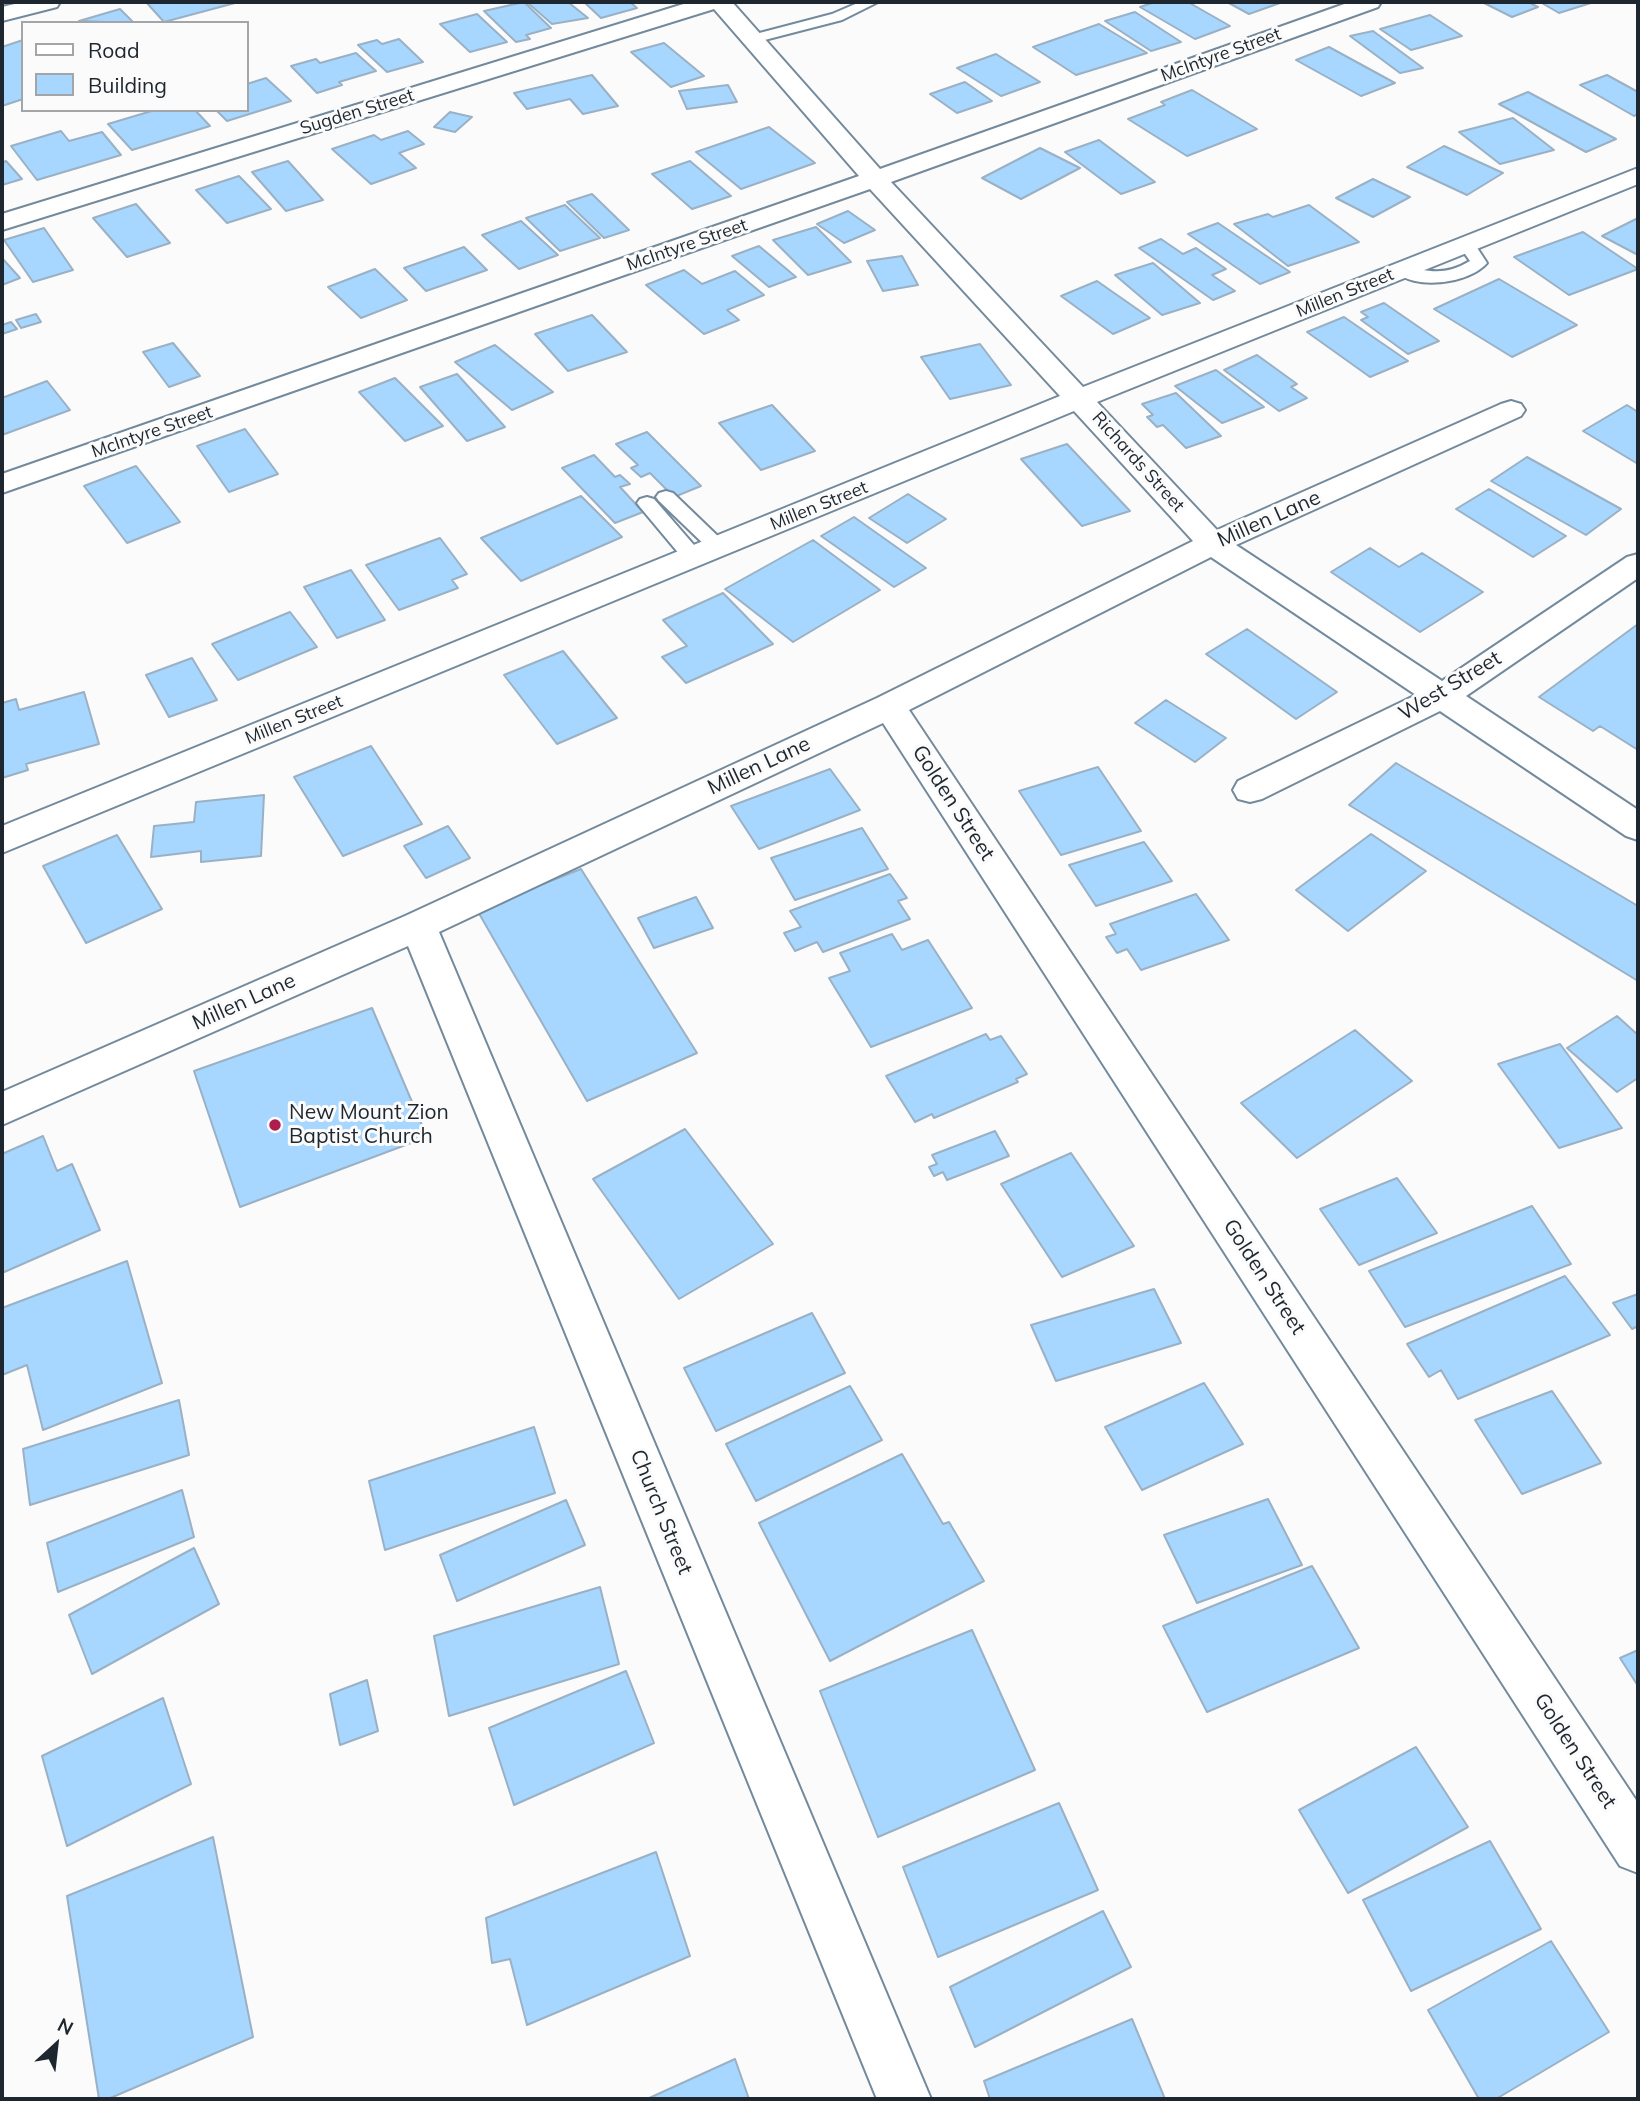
<!DOCTYPE html>
<html>
<head>
<meta charset="utf-8">
<style>
	body { margin:0 }
	#map { position:relative; width:1640px; height:2101px; overflow:hidden; background:#fbfbfb; font-family:Mulish,sans-serif }
	canvas { display:block }
	.frame { position:absolute; inset:0; border:4px solid #1e272f; pointer-events:none }
	.legend { position:absolute; left:21px; top:21px; width:228px; height:91px; box-sizing:border-box; background:#fbfbfb; border:2px solid #a3a6a9; margin:0; padding:9px 12px; list-style:none; font-size:21px; color:#1e272f }
	.legend li { display:flex; align-items:center; gap:14px; height:35px }
	.legend b { width:35px; border:2px solid #a3a6a9 }
	.north { position:absolute; left:21px; top:2010px; width:70px; height:70px; -webkit-text-stroke:5px #fbfbfb; paint-order:stroke; rotate:27deg; font-size:19px; font-weight:700; line-height:28px; text-align:center; color:#1e272f }
	.north::after { content:''; display:block; margin:auto; width:24px; height:32px; background:#1e272f; clip-path:polygon(50% 0,100% 100%,50% 72%,0 100%) }
</style>
</head>
<body>
<div id="map">
<canvas width="1640" height="2101"></canvas>
<div class="frame"></div>
<ul class="legend">
<li><b style="height:9px;background:#fff"></b>Road</li>
<li><b style="height:19px;background:#a7d7fe"></b>Building</li>
</ul>
<div class="north">N</div>
</div>
<script>
const c = document.querySelector('canvas').getContext('2d');
c.lineJoin = 'round';
function fill(path, color) { c.fillStyle = color; c.fill(path, 'evenodd'); }
function strokePath(path, color, width, dash) { c.strokeStyle = color; c.lineWidth = width; c.lineCap = dash ? 'butt' : 'round'; c.setLineDash(dash || []); c.stroke(path); }
function label(font, color, halo, rows, align = 'center') {
  c.font = font + ' Mulish,sans-serif'; c.lineWidth = 6; c.setLineDash([]); c.textBaseline = 'middle'; c.strokeStyle = halo; c.fillStyle = color; for (const [text, x, y, turn = 0] of rows) {
    c.save(); c.translate(x, y); c.rotate((+turn || 0) * Math.PI / 180); c.textAlign = isNaN(turn) ? turn : align; if (halo) c.strokeText(text, 0, 0); c.fillText(text, 0, 0); c.restore();
  }
}
const building = new Path2D(`
	M146,2H234L235,3L164,22Z
	M524,2L551,28L526,35L530,39L516,42L484,11Z
	M532,2H568L588,18L552,24L528,3Z
	M584,2H630L637,8L601,18Z
	M1155,2H1188L1230,26L1195,39L1140,7Z
	M1227,2H1278L1280,3L1249,14Z
	M1482,2H1528L1538,7L1512,17Z
	M1540,2H1594L1559,13Z
	M120,9L134,23L79,21Z
	M1135,12L1181,42L1151,51L1105,21Z
	M477,14L507,42L470,52L440,24Z
	M1430,15L1462,36L1411,50L1380,29Z
	M1099,24L1147,53L1076,75L1033,47Z
	M1373,31L1423,68L1400,73L1350,36Z
	M399,39L423,62L387,72L358,45L377,40L382,44Z
	M23,40V99L2,106V47Z
	M664,43L704,76L671,87L631,52Z
	M1329,47L1395,83L1361,96L1296,60Z
	M356,53L376,71L339,82L342,85L317,93L291,66L316,59L320,63Z
	M996,54L1040,82L1001,96L957,68Z
	M592,75L618,106L583,114L570,99L527,109L514,93Z
	M1607,75L1638,92V114L1634,116L1580,85Z
	M266,78L291,101L227,121L216,110H247V84Z
	M965,82L992,101L957,113L930,94Z
	M728,85L737,102L687,109L679,91Z
	M1192,90L1257,129L1187,156L1128,119L1165,105L1161,102Z
	M1528,92L1616,139L1586,152L1499,104Z
	M155,110H195L210,126L132,150L108,124Z
	M450,112L472,117L455,132L434,127Z
	M1513,118L1554,150L1500,164L1459,132Z
	M769,127L815,163L741,189L696,152Z
	M61,131L69,141L102,132L121,155L37,180L11,146Z
	M408,131L424,144L399,153L416,168L371,184L332,149L374,135L381,140Z
	M1099,140L1155,182L1121,194L1065,152Z
	M1444,146L1503,173L1467,195L1407,167Z
	M1040,148L1080,168L1021,199L982,178Z
	M6,161L22,179L2,185V163Z
	M288,161L323,200L286,211L252,172Z
	M690,161L731,196L692,209L652,174Z
	M239,176L271,209L227,223L196,190Z
	M1373,179L1410,197L1373,217L1336,198Z
	M592,194L629,230L604,238L567,202Z
	M136,204L170,243L127,257L93,218Z
	M565,205L600,238L560,251L526,218Z
	M1309,205L1359,242L1288,266L1234,224L1268,214L1273,217Z
	M848,211L875,230L844,243L817,224Z
	M1638,218V255L1602,236Z
	M521,221L558,255L519,269L482,235Z
	M1218,223L1290,272L1260,284L1188,234Z
	M816,227L851,262L808,275L773,240Z
	M44,228L73,270L33,282L4,240Z
	M1583,232L1638,269L1569,295L1514,257Z
	M1161,239L1183,254L1196,248L1226,269L1212,275L1235,291L1213,300L1139,248Z
	M759,246L796,277L769,287L732,256Z
	M464,247L487,270L426,291L404,268Z
	M902,256L918,285L883,291L867,261Z
	M2,258L20,278L2,285Z
	M1153,263L1200,303L1162,315L1115,275Z
	M375,269L407,300L361,318L328,287Z
	M684,270L702,284L735,271L764,295L727,310L739,320L704,334L646,285Z
	M1499,279L1577,325L1512,357L1434,309Z
	M1097,281L1150,318L1113,334L1061,296Z
	M1384,303L1439,341L1408,354L1361,320L1368,317L1361,312Z
	M36,314L41,322L21,328L16,320Z
	M592,315L627,352L568,371L535,334Z
	M1344,317L1408,361L1370,377L1307,332Z
	M11,322L17,329L2,334V325Z
	M173,343L200,376L169,387L143,352Z
	M980,344L1011,385L950,399L921,357Z
	M495,345L553,392L512,410L455,362Z
	M1257,355L1297,384L1291,387L1307,398L1279,411L1224,370Z
	M1216,370L1264,407L1222,423L1175,386Z
	M457,374L505,427L467,441L420,387Z
	M395,378L443,426L405,441L359,392Z
	M47,381L70,410L2,435V398Z
	M1176,393L1221,436L1186,448L1163,425L1157,427L1147,417L1153,415L1142,404Z
	M772,405L815,451L761,470L719,423Z
	M1627,405L1638,412V464L1583,431Z
	M245,429L278,474L229,492L197,446Z
	M647,432L701,486L674,497L650,473L641,477L631,468L638,465L616,444Z
	M1067,444L1130,511L1082,526L1021,459Z
	M594,455L615,477L620,475L630,484L620,487L643,512L615,523L562,468Z
	M1527,457L1621,509L1586,535L1491,481Z
	M136,466L180,522L127,543L84,486Z
	M1489,489L1566,536L1533,557L1456,509Z
	M908,494L946,519L907,543L869,518Z
	M581,496L622,537L521,581L481,538Z
	M854,517L926,568L894,587L821,536Z
	M440,538L467,574L452,580L458,588L399,610L366,565Z
	M813,540L880,590L793,642L725,589Z
	M1370,548L1399,567L1422,553L1483,592L1420,632L1331,572Z
	M351,570L385,620L337,638L304,587Z
	M723,593L773,644L686,683L662,657L687,646L663,620Z
	M290,612L317,647L238,680L212,644Z
	M1638,624V750L1600,726L1593,731L1539,697Z
	M1247,629L1337,692L1296,719L1206,654Z
	M563,651L617,718L557,744L504,675Z
	M192,658L217,700L169,717L146,675Z
	M84,692L99,744L26,764L28,770L2,778V703L16,699L19,710Z
	M1166,700L1226,738L1195,762L1135,723Z
	M371,746L422,824L343,856L294,777Z
	M1396,763L1638,906V981L1349,805Z
	M1098,767L1141,831L1061,855L1019,791Z
	M830,769L860,810L759,849L731,806Z
	M264,795L261,856L201,862V851L151,857L154,826L194,822L196,802Z
	M448,826L470,858L426,878L404,846Z
	M862,828L888,869L795,900L771,858Z
	M1371,834L1426,871L1348,931L1296,890Z
	M117,835L162,909L86,943L43,866Z
	M1144,842L1172,881L1096,906L1069,865Z
	M581,869L697,1053L587,1101L477,910Z
	M890,874L907,898L898,901L910,919L823,952L817,942L795,951L784,933L801,927L790,911Z
	M1196,894L1229,940L1141,970L1127,949L1117,953L1106,937L1116,934L1110,924Z
	M696,897L713,928L654,948L638,918Z
	M892,934L902,950L928,940L972,1008L871,1047L829,978L850,971L840,953Z
	M372,1008L427,1137L240,1207L194,1071Z
	M1617,1016L1638,1035V1078L1617,1092L1567,1048Z
	M1355,1030L1412,1081L1297,1158L1241,1103Z
	M986,1034L990,1040L1001,1036L1027,1074L1016,1079L1018,1082L934,1118L932,1114L915,1122L886,1076Z
	M1560,1044L1622,1128L1559,1148L1498,1064Z
	M685,1129L773,1244L679,1299L593,1179Z
	M995,1131L1009,1156L947,1180L943,1172L934,1176L929,1167L937,1164L932,1155Z
	M43,1136L57,1171L72,1164L100,1230L2,1273V1154Z
	M1071,1153L1134,1246L1062,1277L1001,1184Z
	M1397,1178L1437,1233L1359,1265L1320,1209Z
	M1532,1206L1571,1264L1405,1327L1369,1271Z
	M127,1261L162,1383L43,1430L27,1365L2,1375V1308Z
	M1565,1276L1610,1335L1458,1399L1441,1370L1429,1377L1407,1344Z
	M1154,1289L1181,1343L1056,1381L1031,1325Z
	M1638,1294V1326L1632,1329L1613,1303Z
	M812,1313L845,1373L716,1431L684,1368Z
	M1204,1383L1243,1444L1142,1490L1105,1427Z
	M850,1386L882,1440L756,1501L726,1444Z
	M1552,1391L1601,1463L1522,1494L1475,1420Z
	M179,1400L189,1455L30,1505L23,1449Z
	M534,1427L555,1493L385,1550L369,1481Z
	M902,1454L943,1524L949,1522L984,1581L830,1661L759,1523Z
	M182,1490L194,1537L58,1592L47,1543Z
	M1268,1499L1302,1565L1197,1603L1164,1535Z
	M566,1500L585,1545L457,1601L440,1555Z
	M194,1548L219,1604L92,1674L69,1615Z
	M1312,1566L1359,1648L1207,1712L1163,1626Z
	M600,1587L619,1664L449,1716L434,1636Z
	M972,1630L1035,1770L878,1837L820,1691Z
	M1638,1650V1686L1620,1658Z
	M626,1671L654,1743L514,1805L489,1728Z
	M367,1680L378,1731L340,1745L330,1694Z
	M163,1698L191,1784L67,1846L42,1756Z
	M1416,1747L1468,1827L1348,1893L1299,1810Z
	M1059,1803L1098,1890L938,1957L903,1867Z
	M213,1837L253,2037L108,2099H99L67,1896Z
	M1490,1841L1541,1929L1411,1991L1363,1900Z
	M656,1852L690,1956L527,2025L510,1959L492,1963L486,1918Z
	M1103,1911L1131,1967L975,2047L950,1987Z
	M1551,1941L1609,2032L1496,2099H1479L1428,2010Z
	M1132,2019L1165,2099H990L984,2081Z
	M735,2059L749,2099H647Z`);
const lane = new Path2D(`
	M860,2H878L842,20L753,43L746,39L748,36L832,14Z
	M1466,239L1472,240L1487,263C1469,284 1413,291 1394,270L1402,265C1429,272 1445,276 1470,261L1458,244Z
	M666,491L673,493L725,543L728,547L725,551H711L659,501L656,497L659,493Z
	M647,497L654,499L700,552L703,557L700,562H686L640,507L637,503L640,499Z`);
const street = new Path2D(`
	M23,2H60L57,7L2,21V7Z
	M690,2H732L880,169L1350,2H1381L1378,7L891,182L1083,387L1638,168V184L1097,402L1217,530L1501,404L1511,401L1521,404L1525,410L1521,416L1236,545L1442,681L1627,557L1638,554V578L1466,696L1638,810V840L1626,836L1440,711L1262,799L1250,802L1238,799L1233,790L1238,781L1416,695L1211,557L909,710L1638,1803V1873L1620,1866L883,723L439,932L931,2099H877L408,946L2,1125V1092L405,916L877,698L1193,541L1074,411L2,853V826L1060,396L870,189L2,493V474L859,176L714,9L2,230V214Z`);
const markers = [
	[275,1125,7,"#af1d4e"]
];
const farStreetnames = [
	["McIntyre Street",1221,55,-20],
	["Sugden Street",357,112,-17],
	["McIntyre Street",687,245,-19],
	["Millen Street",1345,293,-22],
	["McIntyre Street",152,432,-19],
	["Richards Street",1138,462,48],
	["Millen Street",819,506,-22],
	["Millen Street",294,720,-22]
];
const streetNames = [
	["Millen Lane",1269,519,-24],
	["West Street",1450,686,-31],
	["Millen Lane",759,766,-25],
	["Golden Street",953,803,57],
	["Millen Lane",244,1002,-24],
	["Golden Street",1264,1277,57],
	["Church Street",661,1512,68],
	["Golden Street",1575,1751,57]
];
const poiNames = [
	["New Mount Zion",289,1113],
	["Baptist Church",289,1137]
];
fill(building, '#a7d7fe');
strokePath(building, '#9ab1c5', 2);
strokePath(lane, '#738a9c', 4);
strokePath(street, '#738a9c', 4);
fill(lane, '#fff');
fill(street, '#fff');
for (const [x, y, r, color] of markers) { const dot = new Path2D(); dot.arc(x, y, r, 0, 2 * Math.PI); c.fillStyle = color; c.fill(dot); strokePath(dot, '#fbfbfb', 2.5); }
label('18px', '#1e272f', '#fbfbfb', farStreetnames);
label('21px', '#1e272f', '#fbfbfb', streetNames);
label('21px', '#1e272f', '#fbfbfb', poiNames, 'left');
</script>
</body>
</html>
